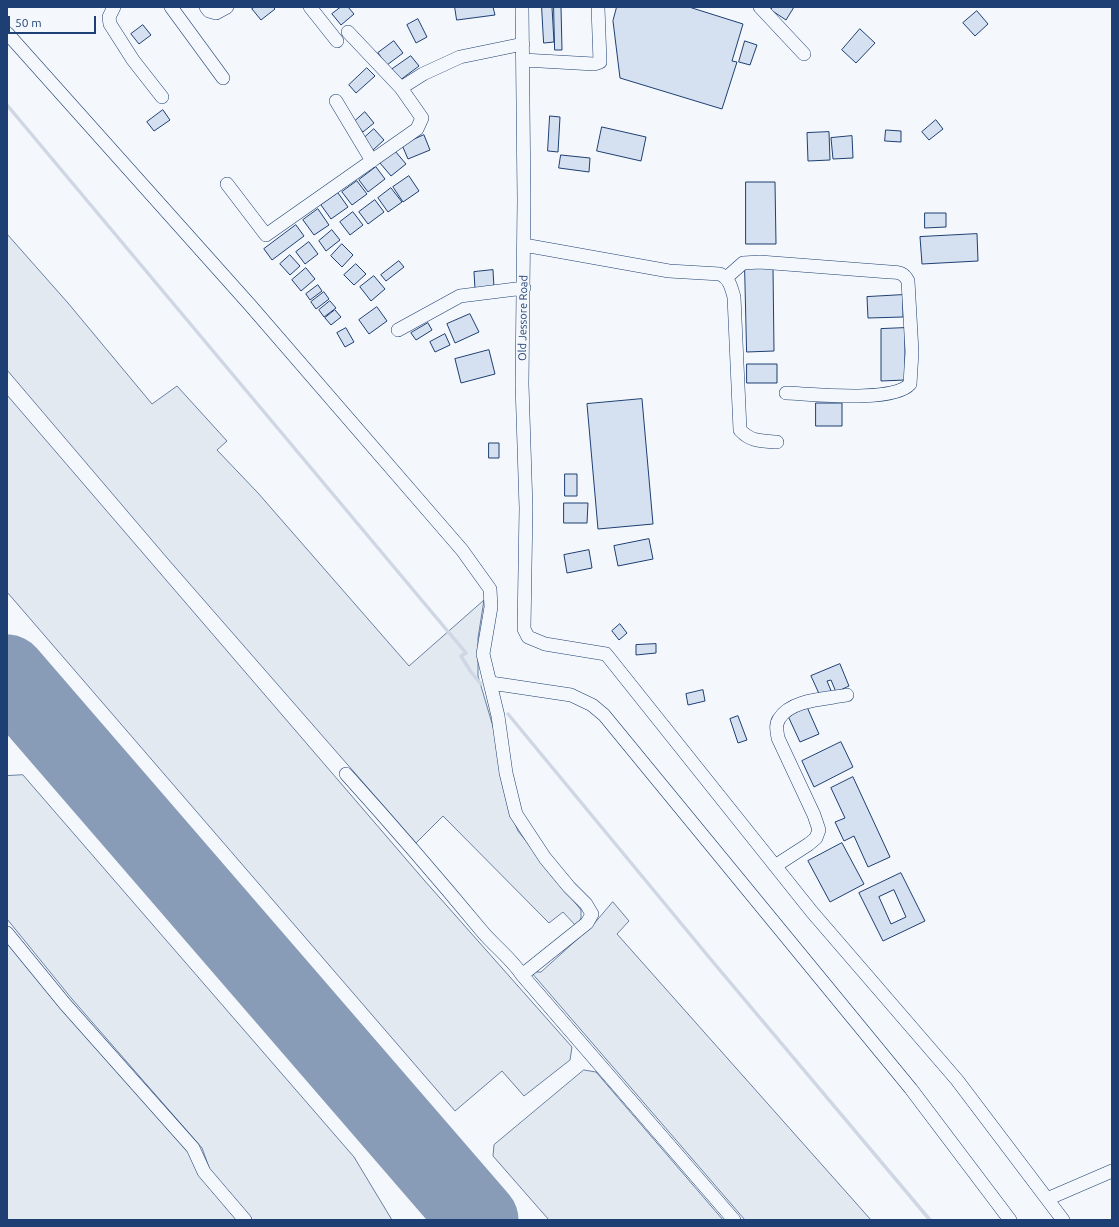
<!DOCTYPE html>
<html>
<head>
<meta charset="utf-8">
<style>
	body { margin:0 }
	#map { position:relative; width:1119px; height:1227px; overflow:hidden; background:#f4f7fb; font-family:Ubuntu,sans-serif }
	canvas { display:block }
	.frame { position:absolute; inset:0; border:8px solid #1d3f73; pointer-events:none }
	.scale { position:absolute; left:8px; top:16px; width:88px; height:18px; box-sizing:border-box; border:2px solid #1d3f73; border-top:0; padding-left:5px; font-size:12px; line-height:14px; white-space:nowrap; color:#1d3f73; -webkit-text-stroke:3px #f4f7fb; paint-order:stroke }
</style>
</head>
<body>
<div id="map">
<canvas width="1119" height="1227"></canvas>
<div class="frame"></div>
<div class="scale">50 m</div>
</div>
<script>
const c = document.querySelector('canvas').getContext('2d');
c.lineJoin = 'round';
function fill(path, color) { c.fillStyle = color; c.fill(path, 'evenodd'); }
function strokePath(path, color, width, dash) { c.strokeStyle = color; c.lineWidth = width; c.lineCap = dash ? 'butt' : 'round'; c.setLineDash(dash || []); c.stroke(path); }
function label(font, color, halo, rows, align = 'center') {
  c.font = font + ' Ubuntu,sans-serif'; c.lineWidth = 3; c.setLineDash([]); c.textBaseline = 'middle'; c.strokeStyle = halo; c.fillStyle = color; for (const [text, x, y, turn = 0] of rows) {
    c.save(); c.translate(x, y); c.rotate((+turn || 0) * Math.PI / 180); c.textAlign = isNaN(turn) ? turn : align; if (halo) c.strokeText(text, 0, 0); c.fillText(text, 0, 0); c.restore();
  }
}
const green = new Path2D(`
	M7,234L68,303L152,404L177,386L227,441L217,450L258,493L409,666L484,600L478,638V676L494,730L510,812L518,831L581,910V918L577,927L563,912L549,923L443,816L416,843L168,559L7,370Z
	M7,395L424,880L572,1047L570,1060L524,1096L502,1071L455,1111L7,592Z
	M23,775L354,1157L392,1220H252L210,1170L202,1148L72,999L7,919V776Z
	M613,902L629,921L617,934L871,1220H745L531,972H541L592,926Z
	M7,942L195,1159L239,1220H7Z
	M584,1070L596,1072L723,1220H549L493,1156L494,1145Z`);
const stream = new Path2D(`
	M7,105L466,653L461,656L471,672L481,684
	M508,714L713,962L930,1220`);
const taxiway = new Path2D(`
	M453,1190L470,1220`);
const runway = new Path2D(`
	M7,674L479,1220`);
const building = new Path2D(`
	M255,7H273L275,9L261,20L252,9Z
	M341,7H348L354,14L341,25L332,14Z
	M455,7H493L495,15L457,20Z
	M542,7H552L554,42L544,43Z
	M554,7H561L562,50H555Z
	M617,7H689L743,24L732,61L737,62L722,109L620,78L613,21Z
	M773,7H794L786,20L771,10Z
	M977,11L988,24L975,36L963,23Z
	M418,19L427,37L416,43L407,25Z
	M143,25L151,35L139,44L131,34Z
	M860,29L875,43L856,63L842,50Z
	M394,41L403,53L387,65L378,53Z
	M745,41L757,45L750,65L739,62Z
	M411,56L419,66L399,81L391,70Z
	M367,68L375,76L356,93L349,85Z
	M163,110L170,120L154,131L147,122Z
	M365,112L374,123L363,132L354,122Z
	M550,116L560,117L558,152L548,151Z
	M936,120L943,129L929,140L922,132Z
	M602,127L646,137L641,161L597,151Z
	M374,129L384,140L373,150L363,139Z
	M886,130L901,131V142L885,141Z
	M829,132L830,160L808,161L807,133Z
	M424,135L430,150L408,159L402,145Z
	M852,136L853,158L833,159L831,138Z
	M395,151L406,164L391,176L380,163Z
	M561,155L590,158L589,172L559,168Z
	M376,167L385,179L368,192L359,180Z
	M409,176L419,191L403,202L393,187Z
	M357,181L367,194L352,205L342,192Z
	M746,182H775L776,244H746Z
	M391,188L402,202L388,212L378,198Z
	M338,193L348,207L331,219L321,205Z
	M375,200L384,212L368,224L359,212Z
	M318,209L329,225L314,235L303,220Z
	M353,212L363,225L350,235L340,222Z
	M925,213H946V227L925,228Z
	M296,225L304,236L272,260L264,249Z
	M332,230L340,240L326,251L319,241Z
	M977,234L978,261L922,264L920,237Z
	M309,242L318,254L305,264L296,252Z
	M342,244L353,255L342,267L331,256Z
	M290,255L300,266L290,275L280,264Z
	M399,261L404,267L386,281L381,275Z
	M356,264L366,274L354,285L344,275Z
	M306,268L315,279L301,291L292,280Z
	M745,268H773L774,351L747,352Z
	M493,270L494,288L475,289L474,272Z
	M374,276L385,289L371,301L360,287Z
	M318,285L322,291L310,300L306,294Z
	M324,292L329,299L316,309L311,302Z
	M903,295V317L868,318L867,297Z
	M330,301L336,308L324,317L319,310Z
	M377,307L387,321L369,334L359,320Z
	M335,310L341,317L331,325L325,318Z
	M470,314L479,332L455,343L447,324Z
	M428,323L432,330L416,340L411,333Z
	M346,328L354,342L345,347L337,333Z
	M905,328V380L881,381V329Z
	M445,334L450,345L435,352L430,342Z
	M489,350L495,374L461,383L455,359Z
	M747,364H777V383H747Z
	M642,399L653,524L598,529L587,404Z
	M816,403H842V426H816Z
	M489,443H499V458H489Z
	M565,474H577V496H565Z
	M564,503H588L587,523H564Z
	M649,539L653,559L618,566L614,546Z
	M589,550L592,568L567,573L564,555Z
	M620,624L627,633L619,640L612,631Z
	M656,644V653L636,655V645Z
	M840,664L849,686L836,692L831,680L827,681L832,693L821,698L811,676Z
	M703,690L705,701L688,705L686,694Z
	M807,707L819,734L800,742L788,716Z
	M738,716L747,740L738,743L730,719Z
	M841,742L853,767L814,787L802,761Z
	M853,777L890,857L868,867L854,836L844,841L835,822L845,818L831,788Z
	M842,843L864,884L830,902L808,861Z
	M901,873L925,921L883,941L859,893ZM894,890L906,917L891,924L879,897Z`);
const minor = new Path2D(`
	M114,7L109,17L110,24L133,60L162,97
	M171,7L223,78
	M206,7L209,11L216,13L227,7
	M310,7L337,41
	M522,7L524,200L522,384L526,508L524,629L528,637L545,644L606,654L812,912L957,1080L1063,1220
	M760,7L804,54
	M348,32L401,88
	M7,33L250,305L462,550L490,589L491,607L483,654L498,716L506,773L516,814L545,858L569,887L586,904L592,914L587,923L522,975L734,1220
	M523,60L594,64L600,62L598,7
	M336,101L372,161
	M227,184L266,235L417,129L422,118L401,88L423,74L460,57L523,44
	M524,245L669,271L720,274C730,279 731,287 734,297L740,430C751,442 762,441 777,442
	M726,278L743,263L760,262L890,272C899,272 904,273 908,281L912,352L910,384C893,403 813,394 786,393
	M398,330L460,296L524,288
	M491,683L571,695L592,705L604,715L911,1089L1010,1220
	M346,774C392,825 437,877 481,930C494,946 511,958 522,975
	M775,866L809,844L816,838L819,830L814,815L778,738C777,731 775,725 779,719C791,699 827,699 847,695
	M7,933L65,1004L193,1148L204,1172L245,1220
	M1047,1199L1112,1171`);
const streetNames = [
	["Old Jessore Road",523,318,-89]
];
fill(green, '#e3e9f0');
strokePath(green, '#687fa3', 1);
strokePath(stream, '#cfd7e4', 3.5);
strokePath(taxiway, '#889bb7', 32);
strokePath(runway, '#889bb7', 79);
fill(building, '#d5e0f0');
strokePath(building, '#1d3f73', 1);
strokePath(minor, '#1d3f73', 14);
strokePath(minor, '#f4f7fb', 13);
label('11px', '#1d3f73', '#f4f7fb', streetNames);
</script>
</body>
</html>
